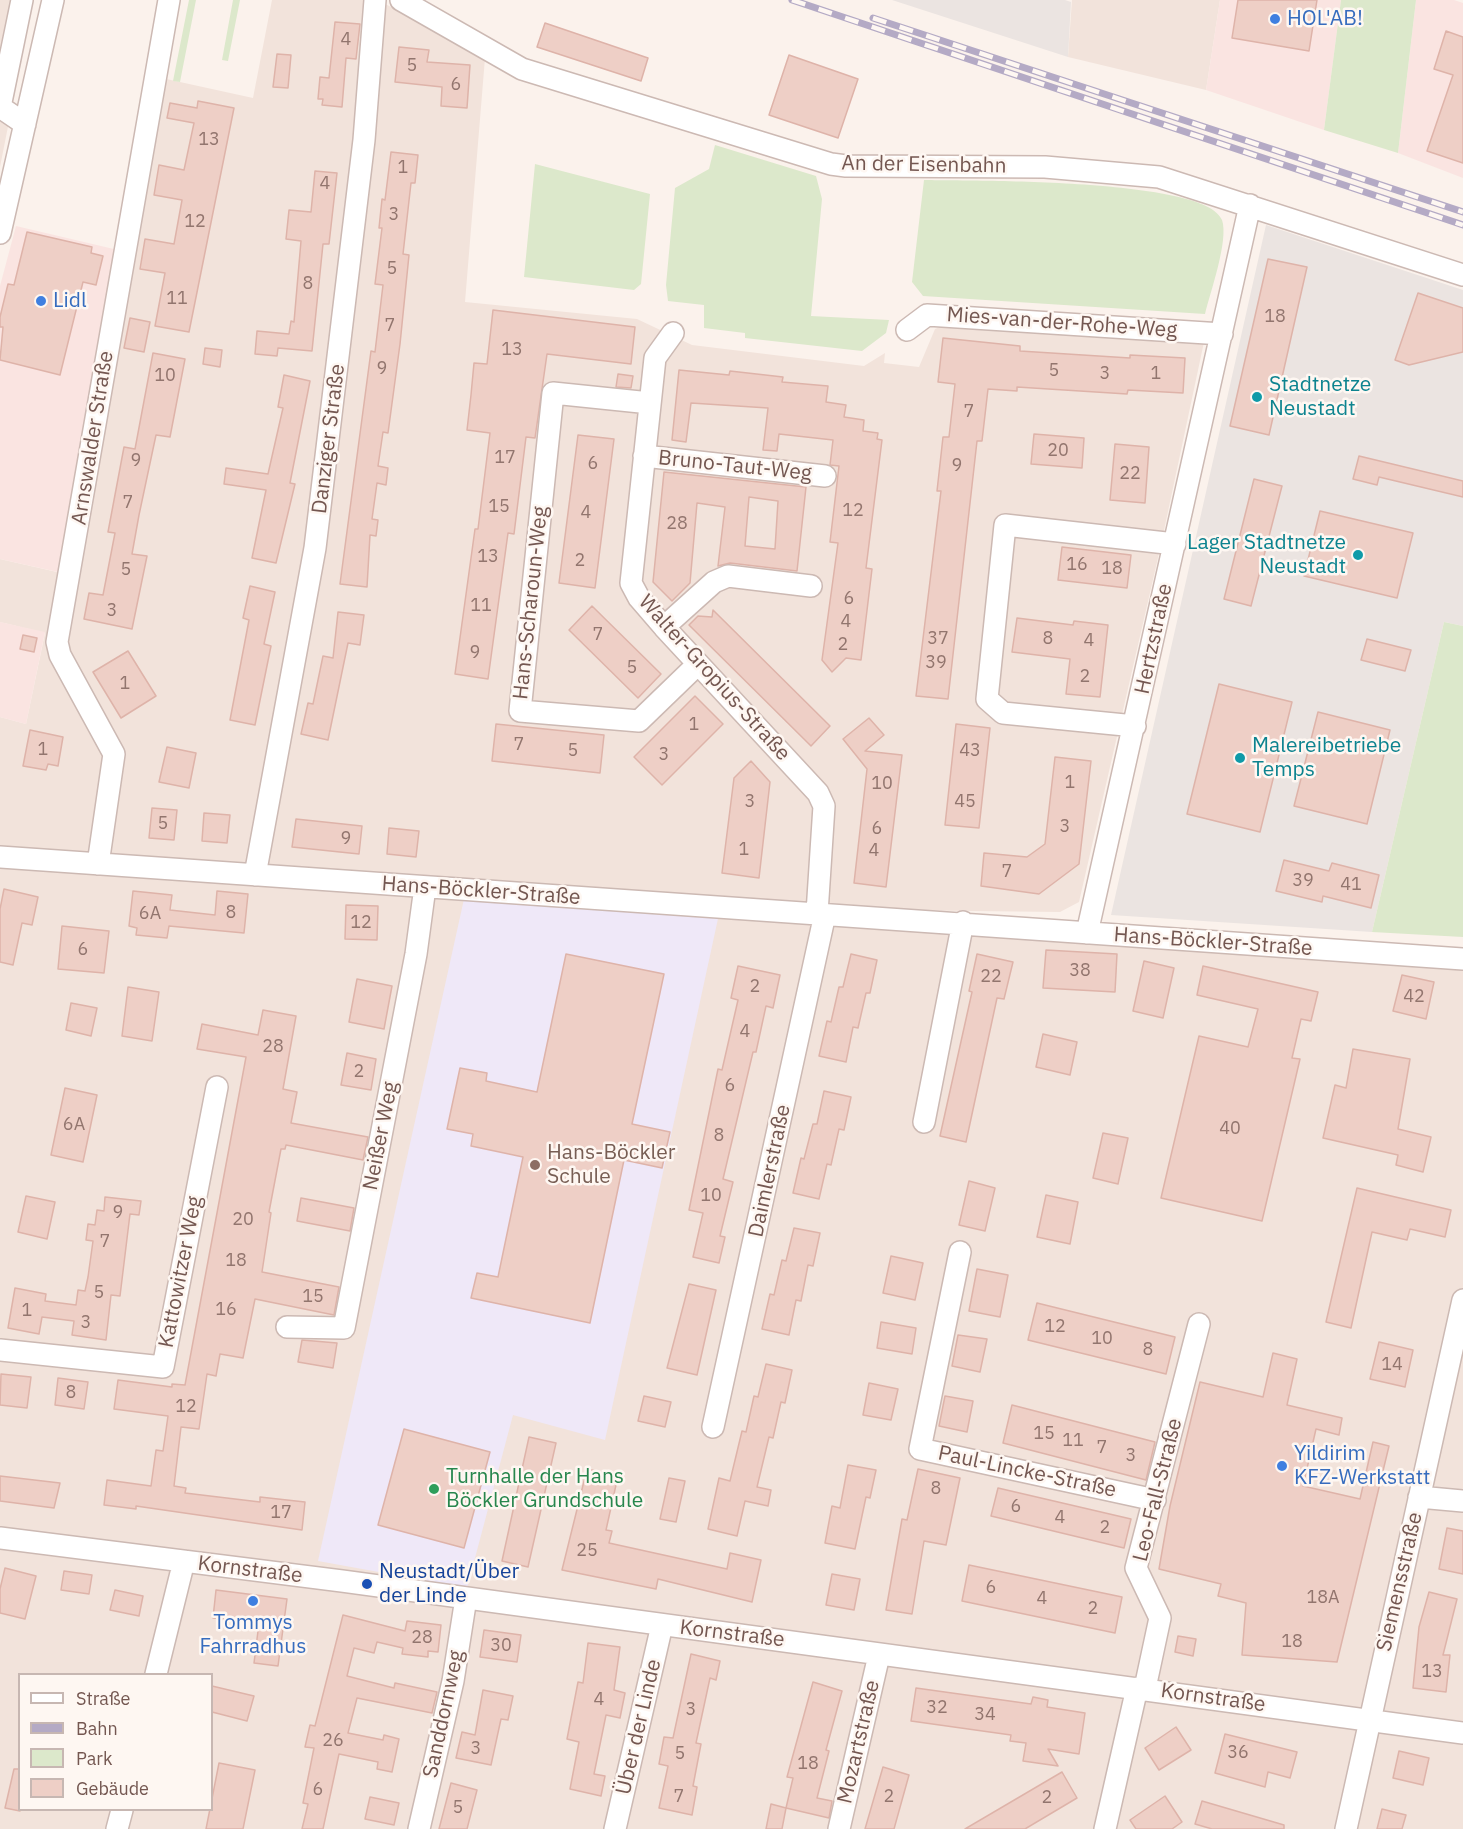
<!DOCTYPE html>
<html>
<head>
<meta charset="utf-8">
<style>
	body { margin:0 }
	#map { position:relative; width:1463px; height:1829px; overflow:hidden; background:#fbf2ec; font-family:"IBM Plex Sans",sans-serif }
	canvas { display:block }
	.legend { position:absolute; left:18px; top:1673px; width:195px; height:138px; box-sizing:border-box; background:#fef7f2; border:2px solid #c7b7b2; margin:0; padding:8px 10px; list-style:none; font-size:18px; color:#745751 }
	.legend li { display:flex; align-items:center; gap:12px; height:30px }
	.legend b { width:30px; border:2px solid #c7b7b2 }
</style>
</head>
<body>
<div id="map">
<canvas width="1463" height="1829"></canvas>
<ul class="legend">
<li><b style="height:8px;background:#fff"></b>Straße</li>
<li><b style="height:8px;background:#b4aac5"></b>Bahn</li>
<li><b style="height:16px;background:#dce8cb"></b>Park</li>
<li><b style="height:16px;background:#eecfc6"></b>Gebäude</li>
</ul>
</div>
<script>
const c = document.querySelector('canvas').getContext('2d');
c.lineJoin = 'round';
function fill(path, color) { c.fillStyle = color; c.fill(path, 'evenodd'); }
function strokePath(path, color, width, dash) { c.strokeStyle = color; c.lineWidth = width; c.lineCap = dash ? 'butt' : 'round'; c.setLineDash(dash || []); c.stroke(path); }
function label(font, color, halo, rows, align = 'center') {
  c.font = font + ' "IBM Plex Sans",sans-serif'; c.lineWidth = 5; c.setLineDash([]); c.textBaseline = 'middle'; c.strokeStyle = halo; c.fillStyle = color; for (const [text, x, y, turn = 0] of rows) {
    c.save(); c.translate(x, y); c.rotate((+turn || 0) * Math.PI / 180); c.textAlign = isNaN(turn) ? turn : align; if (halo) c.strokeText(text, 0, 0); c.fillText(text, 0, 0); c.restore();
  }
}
const residential = new Path2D(`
	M0,0H33L0,167Z
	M272,0H378L485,58L465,302L637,319L692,345L864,366L885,353L884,363L919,367L935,329L951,322L1204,342L1160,549L1079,902L1060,912L796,909L1463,966V1829H0V717L26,724L45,633L0,622V559L57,572L148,75L253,98ZM20,1674H212V1810H20Z
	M1072,0H1220L1206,90L1068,57Z`);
const commercial = new Path2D(`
	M1220,0H1341L1324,130L1206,90Z
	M1416,0H1454L1463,3V178L1398,153Z
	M16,226L118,250L58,572L0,559V286Z
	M0,622L45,632L26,724L0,717Z`);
const industrial = new Path2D(`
	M892,0H1065L1071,2L1068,57Z
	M1266,225L1463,290V626L1444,622L1372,932L1111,915Z`);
const education = new Path2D(`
	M464,899L719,914L605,1440L513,1415L467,1588L318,1561Z`);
const green = new Path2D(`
	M189,0H196L180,82L173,81Z
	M233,0H240L228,61L222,60Z
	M1341,0H1416L1398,153L1324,130Z
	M715,145L816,176L822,199L811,316L889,320L886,333L862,351L745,338V333L704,328V305L668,301L666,285L675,188L709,169Z
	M535,164L650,194L641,284L634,290L524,277Z
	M924,180C969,181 1207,178 1222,220C1229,240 1210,293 1205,314L923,296L912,282Z
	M1444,622L1463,626V937L1372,932Z`);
const building = new Path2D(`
	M1238,0H1317L1309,51L1232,38Z
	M335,22L360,24L356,59L346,58L342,107L322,105L323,99H318L320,77L329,78Z
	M545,23L648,58L641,81L537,47Z
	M1446,31L1463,37V163L1427,151L1453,75L1434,69Z
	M399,47L429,50L427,62L470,65L467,108L441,106L442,87L395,82Z
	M277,54L291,55L288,88L273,87Z
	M789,55L858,79L838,138L769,115Z
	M198,101L234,108L189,332L155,326L165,273L140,269L145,239L174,244L182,200L154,195L159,165L184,170L194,123L167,118L170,103L197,108Z
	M391,152L418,155L415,183H411L403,254L409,255L400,344L388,433L383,432L378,466L388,468L386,485L377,483L372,519L378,520L376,536L370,535L367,587L340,584L371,351L375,352L383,285L375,284L382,228H379L382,199L385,200Z
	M315,171L337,173L329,244H323L312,351L278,348L277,356L255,354L257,331L289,334L291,321L294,322L301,241L286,239L289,210L311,212Z
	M27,232L92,247L91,253L103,256L96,285L83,282L60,375L0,360L3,327H0V317L8,284L14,285Z
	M1268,259L1307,267L1269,435L1230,426Z
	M1418,293L1463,308V352L1409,365L1395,360Z
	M493,310L635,327L631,364L547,354L535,438L526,437L514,534L508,533L488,679L455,674L475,529H478L490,433L467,430L471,395L474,363L487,364Z
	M130,318L150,322L144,352L124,348Z
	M943,338L1020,346V351L1130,358V355L1185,358L1183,393L1128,390L1127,394L1017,387V391L988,389L982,441H977L948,699L916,696L941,491H937L943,437H949L955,384L938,382Z
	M205,348L222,350L220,367L203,364Z
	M153,353L185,359L170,437L156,435L139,515L132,554L147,556L132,629L84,619L89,593L103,595L115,533L108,532L124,447L135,449Z
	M679,370L729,375L730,371L783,377L782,382L828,386L826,402L846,405L844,417L864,420L863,431L878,433L877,439L882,440L866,568L872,569L861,660L846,658L832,672L822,660L838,543L830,542L839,466L830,465L833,440L779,434L777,451L763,450L768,408L691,403L686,442L672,440Z
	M618,374L633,376L631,388L616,387Z
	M284,375L310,381L290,483L295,484L276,563L252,558L266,490L224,484L226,468L268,474L283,408L278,407Z
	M1034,434L1084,438L1082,468L1031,464Z
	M578,435L614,439L595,588L559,583Z
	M1115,444L1149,447L1145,503L1110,500Z
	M1359,456L1463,481V497L1379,477L1377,485L1353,479Z
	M664,472L806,487L797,571L730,563L718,566L725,507L697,503L690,583L672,601L653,582ZM749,497L778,501L775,549L745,546Z
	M1254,479L1282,486L1251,606L1224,599Z
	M1320,511L1413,533L1397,598L1304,576Z
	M1062,547L1131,555L1127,588L1058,580Z
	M250,586L275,592L264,644L271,646L255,725L230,720L249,620L243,618Z
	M592,606L661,674L638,698L569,630Z
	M713,610L830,726L811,746L689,625L698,616L712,617Z
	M338,612L364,615L360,645L348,643L328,740L301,734L308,703L313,704L323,656L333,658Z
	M1017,618L1073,625L1074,621L1108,625L1100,697L1066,694L1070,659L1012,652Z
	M23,635L37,638L34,652L20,649Z
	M1367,639L1411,650L1405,671L1361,660Z
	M128,651L156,696L121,718L93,672Z
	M1219,684L1292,702L1260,832L1187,814Z
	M695,696L723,724L662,785L634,757Z
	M1318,712L1390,730L1367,824L1294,806Z
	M869,718L884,735L865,751L902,755L886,887L854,883L867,769L843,739Z
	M496,724L604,735L600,773L492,761Z
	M956,724L990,728L979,828L945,825Z
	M30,730L63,737L58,766L48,764L46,770L23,766Z
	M167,747L196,753L189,788L159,782Z
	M1055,757L1091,761L1079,864L1039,894L981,886L984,853L1027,857L1045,844Z
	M751,761L770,782L759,878L722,873L734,778Z
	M152,808L177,810L174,840L149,838Z
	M204,813L230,815L227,843L202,841Z
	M296,819L362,826L359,854L292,847Z
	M389,828L419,831L416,857L387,854Z
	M1284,860L1329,871L1332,863L1379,875L1371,908L1323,896L1322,902L1276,891Z
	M4,889L38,897L32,925L22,923L13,965L0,962V909Z
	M133,891L172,895L170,910L215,915L217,891L248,894L244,933L169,926L167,938L136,935L137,928L129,926Z
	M346,905L378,906L377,940L345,939Z
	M62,926L109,931L104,973L58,969Z
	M1046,950L1117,954L1115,992L1043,988Z
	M566,954L664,974L632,1124L670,1132L662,1168L624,1160L590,1323L471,1298L477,1273L498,1277L523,1157L471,1146L473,1134L447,1129L460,1068L487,1073L486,1081L537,1092Z
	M851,954L877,960L870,993H866L858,1028L853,1027L846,1062L819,1056L827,1021L831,1022L839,987H843Z
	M977,954L1013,962L1004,999L997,998L966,1142L940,1136L972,992L969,991Z
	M1144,961L1174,968L1163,1018L1133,1011Z
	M738,966L780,975L773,1008L766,1006L756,1052H753L723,1179L733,1182L720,1236L725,1237L719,1263L693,1257L703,1213L689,1210L718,1069L722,1070L738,1000L731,998Z
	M1203,966L1318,992L1311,1021L1301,1019L1292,1058L1300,1059L1262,1221L1161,1198L1199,1036L1248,1047L1258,1009L1197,995Z
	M1402,975L1434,982L1426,1019L1393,1011Z
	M357,979L392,986L384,1029L349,1022Z
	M128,987L159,992L152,1041L122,1036Z
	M71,1003L97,1008L91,1036L66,1030Z
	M263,1010L296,1016L283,1089L297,1092L291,1123L368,1137L363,1160L286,1145L285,1149H281L269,1212L271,1213L262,1272L339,1287L334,1315L255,1299L243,1358L220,1354L216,1376L207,1374L199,1429L181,1427L174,1486L186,1488L185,1493L260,1502V1497L305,1502L302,1530L136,1506V1509L104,1505L107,1480L151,1486L156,1450L163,1451L168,1416L114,1409L118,1380L172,1387V1384L185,1385L246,1057L197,1049L202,1024L258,1035Z
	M1043,1034L1077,1042L1070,1075L1036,1067Z
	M1353,1049L1410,1059L1398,1129L1431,1137L1423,1172L1396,1165L1398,1155L1323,1138L1335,1085L1346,1088Z
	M347,1053L376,1059L371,1090L341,1085Z
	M65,1088L97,1095L83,1162L51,1155Z
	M824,1091L851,1097L844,1130L839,1129L831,1165L827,1164L819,1199L793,1193L801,1158L804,1159L813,1124H817Z
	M1103,1133L1128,1138L1118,1184L1093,1178Z
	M969,1181L995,1188L985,1231L959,1225Z
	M1357,1188L1451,1210L1445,1237L1410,1229L1407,1240L1372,1232L1351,1328L1326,1322Z
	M1046,1195L1078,1202L1070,1244L1037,1237Z
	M26,1196L55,1202L47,1239L18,1232Z
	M105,1197L141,1201L139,1215L130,1214L120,1296L111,1295L106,1340L72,1335L74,1321L42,1317L39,1334L8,1328L15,1288L46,1294L45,1301L76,1305L78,1290L85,1291L88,1277L93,1241L86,1240L88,1224L95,1225L97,1210L104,1211Z
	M301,1198L354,1208L350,1231L297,1221Z
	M794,1228L820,1233L813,1266L808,1265L801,1301L796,1300L789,1335L762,1329L770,1294L774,1295L782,1260L786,1261Z
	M891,1256L923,1263L915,1300L883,1293Z
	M977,1269L1008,1275L1000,1317L969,1311Z
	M689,1284L716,1290L697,1375L667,1368Z
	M1037,1303L1175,1337L1166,1374L1028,1340Z
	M881,1322L916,1328L912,1354L877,1348Z
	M958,1335L987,1339L980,1372L952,1366Z
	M302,1340L337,1343L333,1368L298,1362Z
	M1379,1342L1413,1350L1405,1387L1370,1379Z
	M1273,1353L1297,1359L1287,1405L1342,1418L1339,1435L1316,1429L1303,1486L1360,1499L1373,1442L1389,1446L1337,1662L1242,1655L1246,1603L1218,1596L1221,1584L1159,1569L1170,1506L1200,1382L1263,1397Z
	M766,1364L792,1370L785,1403L781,1402L773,1438L769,1437L757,1487L771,1490L768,1506L745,1501L737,1536L708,1529L719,1478L730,1481L742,1431L746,1432L754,1396L758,1397Z
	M1,1374L31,1377L27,1408L0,1405Z
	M58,1378L88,1382L84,1409L55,1405Z
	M869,1383L898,1389L891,1420L863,1415Z
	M644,1396L671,1402L665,1427L638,1421Z
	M945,1396L973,1401L967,1432L939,1426Z
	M1012,1405L1155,1442L1146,1480L1003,1443Z
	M404,1429L490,1452L464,1548L378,1525Z
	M529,1437L556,1443L528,1567L502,1561Z
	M848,1465L876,1470L870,1498L866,1497L855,1549L825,1543L832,1506L840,1508Z
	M587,1469L618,1476L606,1530L612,1531L609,1543L727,1569L730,1553L761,1560L752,1602L658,1579L656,1589L562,1570Z
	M918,1469L960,1478L946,1545L924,1541L912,1614L886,1610L902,1519L907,1520Z
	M0,1476L60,1483L54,1508L0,1501Z
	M669,1478L685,1481L676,1522L660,1519Z
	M998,1488L1131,1519L1124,1548L991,1516Z
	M1447,1528L1463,1531V1574L1439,1569Z
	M969,1565L1122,1597L1115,1633L962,1601Z
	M5,1568L36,1576L25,1619L0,1613V1589Z
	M64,1571L92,1575L89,1594L61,1590Z
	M832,1574L860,1579L854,1610L826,1605Z
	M115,1590L143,1596L139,1616L110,1610Z
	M216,1590L287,1599L278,1666L254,1663L259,1623L213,1618Z
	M1429,1592L1457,1599L1443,1655H1450L1446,1692L1413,1688L1419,1627Z
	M343,1615L405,1631L407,1621L441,1625L438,1652L428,1651V1657L402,1654L403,1648L377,1642L374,1653L354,1648L347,1676L394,1688L395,1683L437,1692L432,1713L357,1698L348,1733L383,1740L384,1735L399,1739L392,1772L377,1769L378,1762L339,1754L323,1829H302L308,1804L303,1803L314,1748L305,1747L310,1725L315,1726Z
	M484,1630L521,1635L517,1662L480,1657Z
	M1178,1636L1196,1639L1193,1656L1175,1652Z
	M588,1643L620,1647L614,1690L625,1693L620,1718L606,1715L594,1774L605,1776L601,1796L570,1789L579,1742L567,1739L578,1682L583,1683Z
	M691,1654L720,1661L716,1680L710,1678L696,1743L701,1744L693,1786L697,1787L692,1815L659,1808L668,1766L659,1764L664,1737L673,1738Z
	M813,1682L842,1691L826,1750L829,1751L817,1798L832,1801L829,1818L786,1808L793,1778L787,1777Z
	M212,1686L254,1696L247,1721L212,1712Z
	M916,1688L1031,1704L1033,1697L1048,1700L1047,1707L1085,1713L1079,1754L1048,1749L1058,1766L1023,1761L1026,1743L1010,1741L1011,1735L911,1721Z
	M483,1690L513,1696L508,1720L501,1719L491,1765L456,1758L462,1732L475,1735Z
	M1176,1727L1191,1750L1159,1770L1145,1748Z
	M1225,1734L1297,1752L1290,1778L1268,1772L1265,1787L1215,1773Z
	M1399,1751L1429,1758L1423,1785L1393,1778Z
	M219,1763L255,1770L243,1829H206Z
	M883,1767L909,1775L894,1829H865Z
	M14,1769H20V1811L5,1808Z
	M1062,1772L1077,1798L1025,1829H965Z
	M451,1783L477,1790L467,1829H439Z
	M1165,1796L1182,1822L1172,1829H1136L1130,1820Z
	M370,1797L399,1803L394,1825L365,1819Z
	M1202,1801L1284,1825V1829H1212L1195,1824Z
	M771,1804L786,1808L782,1829H766Z
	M1382,1809L1406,1815L1402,1829H1377Z`);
const minor = new Path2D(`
	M22,0L0,107L25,124
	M401,0L522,69L831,164L846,166L1045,167L1159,177L1463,275
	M0,233L53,0
	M907,330L927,315L1222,334
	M673,333L655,358L631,583L639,598L664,627L818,793L824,806L817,913
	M650,403L553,393L520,711L639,721L698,664
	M644,456L825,476
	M664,627L714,582L728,576L811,586
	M1135,726L1003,713L987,699L1005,525L1175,544
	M0,857L1463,959
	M98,864L114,754L60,655L57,642L169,0
	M255,875L315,548L364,140L375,0
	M1087,933L1250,205
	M924,1122L963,922
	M960,1252L920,1449L1155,1500
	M287,1327L344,1328L416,954L425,887
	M0,1350L163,1367L217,1087
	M713,1427L825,914
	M1419,1497L1463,1501
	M0,1538L342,1581L1463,1733
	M156,1674L184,1561
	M1145,1688L1160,1618L1136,1568L1199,1324
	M117,1829L122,1810
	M419,1829L453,1681L466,1598
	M615,1829L662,1625
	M839,1829L879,1655
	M1105,1829L1137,1688
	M1346,1829L1463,1300`);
const rail = new Path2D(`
	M792,0L1463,225
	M873,18L1463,212`);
const markers = [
	[1275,19,6,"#3f7fe0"],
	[41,301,6,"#3f7fe0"],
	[1257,397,6,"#0f9aa8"],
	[1358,555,6,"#0f9aa8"],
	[1240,758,6,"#0f9aa8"],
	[535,1165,6,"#8d6e63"],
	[1282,1466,6,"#3f7fe0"],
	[434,1489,6,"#2e9e5b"],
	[367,1584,6,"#1a4fb4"],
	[253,1601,6,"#3f7fe0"]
];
const numberNames = [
	["4",346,40],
	["5",412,66],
	["6",456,85],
	["13",209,140],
	["1",403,168],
	["4",325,184],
	["3",394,215],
	["12",195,222],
	["5",392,269],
	["8",308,284],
	["11",177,299],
	["18",1275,317],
	["7",390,326],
	["13",512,350],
	["9",382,369],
	["5",1054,371],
	["3",1105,374],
	["1",1156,374],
	["10",165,376],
	["7",969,412],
	["20",1058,451],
	["17",505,458],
	["9",136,461],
	["6",593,464],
	["9",957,466],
	["22",1130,474],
	["7",128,503],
	["15",499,507],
	["12",853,511],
	["4",586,513],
	["28",677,524],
	["13",488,557],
	["2",580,561],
	["16",1077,565],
	["18",1112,569],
	["5",126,570],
	["6",849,599],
	["11",481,606],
	["3",112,611],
	["4",846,622],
	["7",598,635],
	["37",938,639],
	["8",1048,639],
	["4",1089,641],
	["2",843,645],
	["9",475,653],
	["39",936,663],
	["5",632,668],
	["2",1085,677],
	["1",125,684],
	["1",694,725],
	["7",519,745],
	["1",43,750],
	["5",573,751],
	["43",970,751],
	["3",664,755],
	["1",1070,783],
	["10",882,784],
	["3",750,802],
	["45",965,802],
	["5",163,824],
	["3",1065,827],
	["6",877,829],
	["9",346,839],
	["1",744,850],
	["4",874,851],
	["7",1007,872],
	["39",1303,881],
	["41",1351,885],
	["8",231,913],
	["6A",150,914],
	["12",361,923],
	["6",83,950],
	["38",1080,971],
	["22",991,977],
	["2",755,987],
	["42",1414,997],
	["4",745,1032],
	["28",273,1047],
	["2",359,1072],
	["6",730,1086],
	["6A",74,1125],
	["40",1230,1129],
	["8",719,1136],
	["10",711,1196],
	["9",118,1213],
	["20",243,1220],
	["7",105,1242],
	["18",236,1261],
	["5",99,1293],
	["15",313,1297],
	["16",226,1310],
	["1",27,1311],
	["3",86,1323],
	["12",1055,1327],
	["10",1102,1339],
	["8",1148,1350],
	["14",1392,1365],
	["8",71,1393],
	["12",186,1407],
	["15",1044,1434],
	["11",1073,1441],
	["7",1102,1448],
	["3",1131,1456],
	["8",936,1489],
	["6",1016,1507],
	["17",281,1513],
	["4",1060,1518],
	["2",1105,1528],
	["25",587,1551],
	["6",991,1588],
	["18A",1323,1598],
	["4",1042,1599],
	["2",1093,1609],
	["28",422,1638],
	["18",1292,1642],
	["30",501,1646],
	["13",1432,1672],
	["4",599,1700],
	["32",937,1708],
	["3",691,1710],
	["34",985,1715],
	["26",333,1741],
	["3",476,1749],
	["36",1238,1753],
	["5",680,1754],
	["18",808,1764],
	["6",318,1790],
	["7",679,1797],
	["2",889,1797],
	["2",1047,1798],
	["5",458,1808]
];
const shopNames = [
	["HOL'AB!",1287,19],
	["Lidl",53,301],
	["Yildirim",1294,1454],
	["KFZ-Werkstatt",1294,1478],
	["Tommys",253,1623,"center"],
	["Fahrradhus",253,1647,"center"]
];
const streetNames = [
	["An der Eisenbahn",924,165,1],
	["Mies-van-der-Rohe-Weg",1062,323,4],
	["Arnswalder Straße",93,438,-81],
	["Danziger Straße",329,439,-83],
	["Bruno-Taut-Weg",735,466,6],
	["Hans-Scharoun-Weg",531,603,-84],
	["Hertzstraße",1154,639,-78],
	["Walter-Gropius-Straße",714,678,48],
	["Hans-Böckler-Straße",481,891,4],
	["Hans-Böckler-Straße",1213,942,4],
	["Neißer Weg",381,1136,-79],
	["Daimlerstraße",770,1171,-78],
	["Kattowitzer Weg",181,1272,-79],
	["Paul-Lincke-Straße",1027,1472,12],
	["Leo-Fall-Straße",1158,1490,-76],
	["Kornstraße",250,1570,7],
	["Siemensstraße",1400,1582,-77],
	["Kornstraße",732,1634,7],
	["Kornstraße",1213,1698,8],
	["Sanddornweg",444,1714,-78],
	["Über der Linde",639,1727,-77],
	["Mozartstraße",859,1742,-77]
];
const cultureNames = [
	["Stadtnetze",1269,385],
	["Neustadt",1269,409],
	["Lager Stadtnetze",1346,543,"right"],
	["Neustadt",1346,567,"right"],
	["Malereibetriebe",1252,746],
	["Temps",1252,770]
];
const educationNames = [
	["Hans-Böckler",547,1153],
	["Schule",547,1177]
];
const leisureNames = [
	["Turnhalle der Hans",446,1477],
	["Böckler Grundschule",446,1501]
];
const transitNames = [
	["Neustadt/Über",379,1572],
	["der Linde",379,1596]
];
fill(residential, '#f2e3db');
fill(commercial, '#fae4e1');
fill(industrial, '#ebe4e1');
fill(education, '#efe8f8');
fill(green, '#dce8cb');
fill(building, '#eecfc6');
strokePath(building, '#deb3a9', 1.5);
strokePath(minor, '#ccb9b3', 24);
strokePath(minor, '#fff', 21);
strokePath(rail, '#b4aac5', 7);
strokePath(rail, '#fef7f2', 4.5, [14]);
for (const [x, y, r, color] of markers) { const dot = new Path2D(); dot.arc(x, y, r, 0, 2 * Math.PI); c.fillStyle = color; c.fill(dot); strokePath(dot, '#fef7f2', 2); }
label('18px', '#92756e', null, numberNames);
label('21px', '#366cbe', '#fef7f2', shopNames, 'left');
label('21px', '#745751', '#fef7f2', streetNames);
label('21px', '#0d838f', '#fef7f2', cultureNames, 'left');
label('21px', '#785e54', '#fef7f2', educationNames, 'left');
label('21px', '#27864d', '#fef7f2', leisureNames, 'left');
label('21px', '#164399', '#fef7f2', transitNames, 'left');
</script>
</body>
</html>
